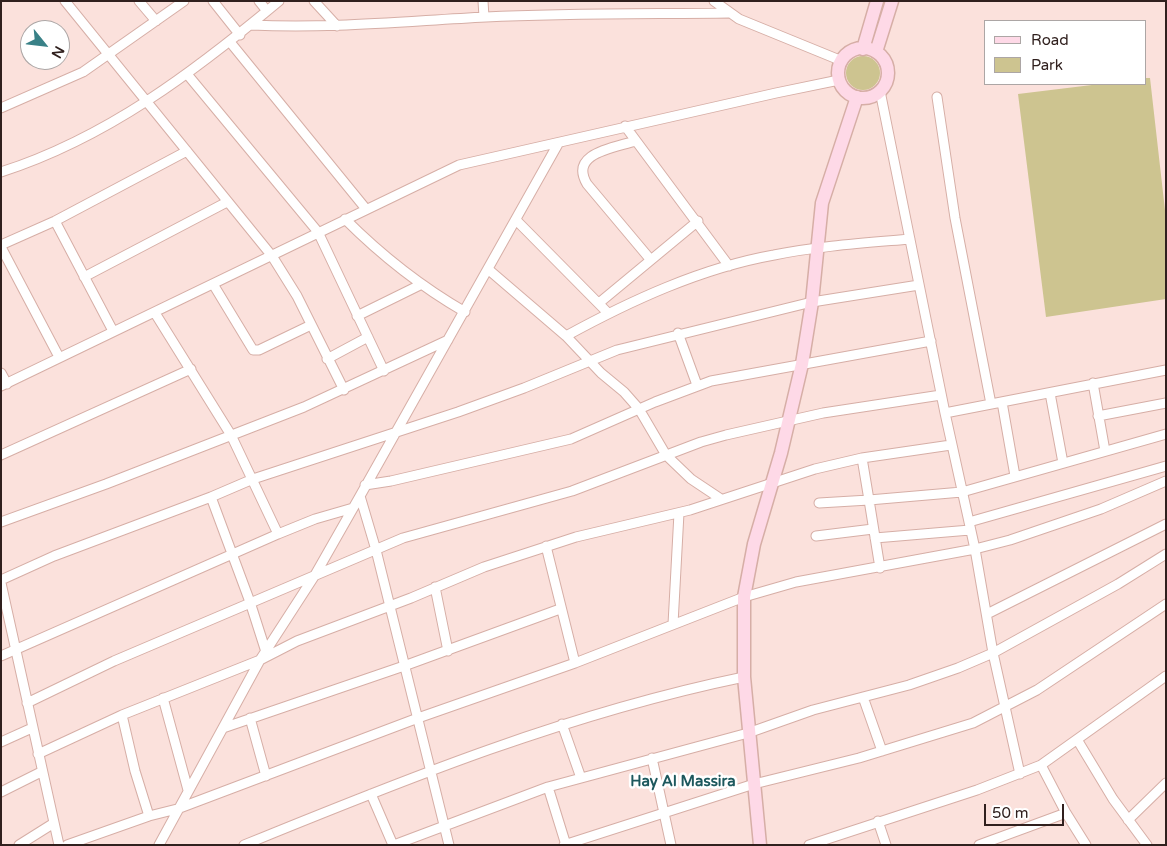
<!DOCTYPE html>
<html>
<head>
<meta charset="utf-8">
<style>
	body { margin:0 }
	#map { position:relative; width:1167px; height:846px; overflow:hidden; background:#fbe1dc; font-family:"Varela Round",sans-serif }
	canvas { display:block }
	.frame { position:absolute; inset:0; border:2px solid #30201e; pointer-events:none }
	.legend { position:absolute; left:984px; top:20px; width:162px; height:65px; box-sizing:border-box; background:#fff; border:1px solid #aca6a5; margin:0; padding:6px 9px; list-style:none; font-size:15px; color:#30201e }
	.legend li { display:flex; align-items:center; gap:10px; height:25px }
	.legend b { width:25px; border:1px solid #aca6a5 }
	.north { position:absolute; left:20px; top:20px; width:50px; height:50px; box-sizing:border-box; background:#fff; border:1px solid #aca6a5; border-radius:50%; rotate:119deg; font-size:14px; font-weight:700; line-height:20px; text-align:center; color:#30201e }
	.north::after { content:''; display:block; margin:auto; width:18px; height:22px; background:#398187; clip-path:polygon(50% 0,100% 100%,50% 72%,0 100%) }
	.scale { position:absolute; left:984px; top:804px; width:80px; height:22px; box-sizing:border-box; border:2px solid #30201e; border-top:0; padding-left:6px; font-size:15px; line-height:18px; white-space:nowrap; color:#30201e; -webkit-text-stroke:4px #fff; paint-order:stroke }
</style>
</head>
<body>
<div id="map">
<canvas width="1167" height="846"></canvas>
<div class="frame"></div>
<ul class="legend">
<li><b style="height:6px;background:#fed9e7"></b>Road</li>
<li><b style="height:14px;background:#cdc490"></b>Park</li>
</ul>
<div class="north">N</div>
<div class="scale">50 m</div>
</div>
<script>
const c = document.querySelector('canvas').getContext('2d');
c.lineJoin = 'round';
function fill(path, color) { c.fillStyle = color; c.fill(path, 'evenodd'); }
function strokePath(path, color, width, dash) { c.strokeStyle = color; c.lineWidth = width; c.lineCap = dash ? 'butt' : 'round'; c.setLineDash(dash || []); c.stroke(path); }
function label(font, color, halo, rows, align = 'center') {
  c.font = font + ' "Varela Round",sans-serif'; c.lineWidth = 5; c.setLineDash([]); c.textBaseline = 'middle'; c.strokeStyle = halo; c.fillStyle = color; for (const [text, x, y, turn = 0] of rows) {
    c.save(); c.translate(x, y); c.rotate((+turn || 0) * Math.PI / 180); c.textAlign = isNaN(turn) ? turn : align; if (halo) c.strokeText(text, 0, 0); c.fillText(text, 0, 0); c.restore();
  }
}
const green = new Path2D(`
	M846 73a17 17 0 1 1 34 0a17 17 0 1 1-34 0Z
	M1146,78H1150L1166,219V299L1046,317L1018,94L1100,84H1146Z`);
const street = new Path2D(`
	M65,1L272,256L297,296L344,390
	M139,1L156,21
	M213,1L240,35
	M259,1L267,11
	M314,1L337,26
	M483,1L484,17
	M714,1L739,19L842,61
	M251,25C329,29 407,21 486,17C567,13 648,14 729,13
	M230,42L366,209
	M187,74L318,232L384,371
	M880,91L945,413L975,549L993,653L1020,774
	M937,97L955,218L991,404
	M1,108L83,72L184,1
	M625,126L729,266
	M635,141C614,148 569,153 587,184L650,259
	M1,172C107,138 195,71 279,1
	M345,219C382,256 420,286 465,312
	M516,220L608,313
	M55,221L113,331
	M1,245L55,221L187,151
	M1,247L59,357
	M489,270L566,336L601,373L624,392L639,409L666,455L691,479L721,499
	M84,277L227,202
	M213,284L253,350H259L311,325
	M599,303L698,221
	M155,313L231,435L278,534
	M357,316L420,285
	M678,333L697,385
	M566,336C630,301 701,268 774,255C818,246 864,243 910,239
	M327,359L368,337
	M1,373L7,384
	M1093,383L1105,451
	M1,386L459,165L776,93L839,80
	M1050,393L1063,463
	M1002,402L1015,476
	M945,413L1166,370
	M1098,416L1166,403
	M1,455L191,369
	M862,458L869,500L962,492L1166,434
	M365,485L391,481L571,439L655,402L711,381L931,341
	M211,497L250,602L266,652
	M819,503L869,500L880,568
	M1,522L106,484L304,407L448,340
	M969,522L1166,466
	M816,536L873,529
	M875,538L970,530
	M546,546L575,663
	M1,580L54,556L211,497L253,479L458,412L524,388L617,350L812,302L919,285
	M1,583L59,845
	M435,587L448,651
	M987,614L1166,524
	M673,624L679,513
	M1,656L278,534L315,519L353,508
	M863,697L882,751
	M163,698L188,790
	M27,703L114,661L403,538L572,491L701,442L726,435L823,413L941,395
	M122,715L135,771L149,816
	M250,718L266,776
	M562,724L581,778
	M223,728L404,666L560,609
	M1078,741L1113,799L1147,845
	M1,742L32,728
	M38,754L122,715L260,660L297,641L411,598L484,567L576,537L690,510L815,469L862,458L951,445
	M652,758L671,845
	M1041,765L1066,813L1086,845
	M548,787L566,845
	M1,792L41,772
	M371,794L393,845
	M1128,820L1166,783
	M878,821L886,845
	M19,845L54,823
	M67,845L149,816L177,809L418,718L575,663L744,597L796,582L975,549L1010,540L1101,509L1166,481
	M159,845L260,660L315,575L360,496
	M244,845C408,778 569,713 744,677
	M394,845L548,787L748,733L813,710L909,685L958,668L993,653L1118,584L1166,554
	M449,845L376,550L360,496L558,144
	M564,845L754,784L859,758L973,723L1037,690L1166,604
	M809,845L977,790L1041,765L1166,676
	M979,845L1066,813`);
const secondary = new Path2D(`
	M838 73a25 25 0 1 1 50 0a25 25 0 1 1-50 0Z
	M863,49L877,1
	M876,52L892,1
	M760,845L744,677V597L754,544L781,453L802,364L812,302L822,203L857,97`);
const neighbourhoodNames = [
	["Hay Al Massira",683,782]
];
fill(green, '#cdc490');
strokePath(street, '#d6aea6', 11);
strokePath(secondary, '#d6aea6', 15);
strokePath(street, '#fff', 9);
strokePath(secondary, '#fed9e7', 12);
label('bold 15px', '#1d585d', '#fff', neighbourhoodNames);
</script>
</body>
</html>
